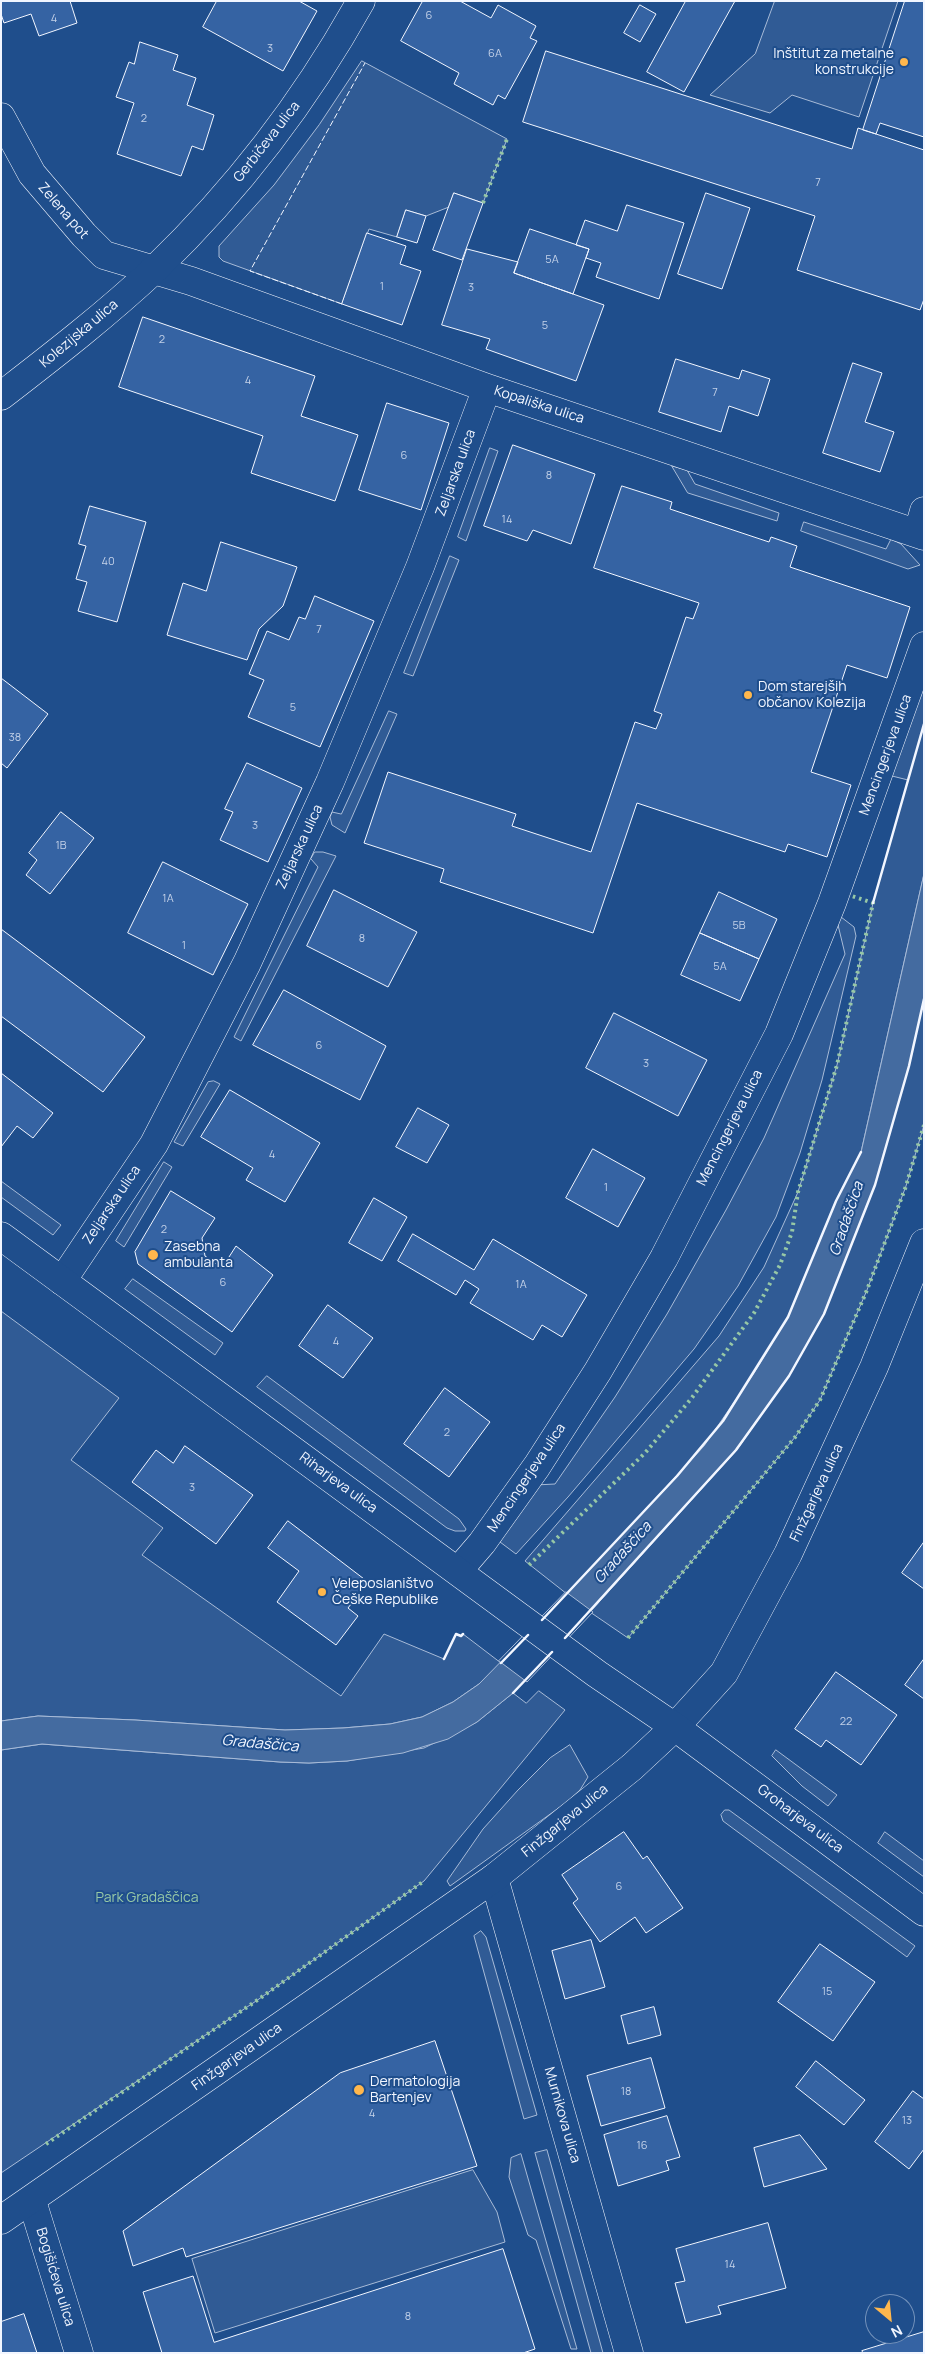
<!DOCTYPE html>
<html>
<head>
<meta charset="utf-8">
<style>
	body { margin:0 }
	#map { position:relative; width:925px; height:2354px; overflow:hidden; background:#1f4e8c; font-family:Manrope,sans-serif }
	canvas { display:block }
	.frame { position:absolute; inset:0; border:2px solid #f2f6ff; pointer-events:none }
	.north { position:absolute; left:865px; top:2294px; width:50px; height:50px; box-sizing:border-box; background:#1f4e8c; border:1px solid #7391ba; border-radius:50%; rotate:152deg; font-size:14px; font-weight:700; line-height:20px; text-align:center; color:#f2f6ff }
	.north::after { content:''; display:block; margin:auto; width:18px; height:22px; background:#ffb74d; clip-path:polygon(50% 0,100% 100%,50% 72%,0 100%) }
</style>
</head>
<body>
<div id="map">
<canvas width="925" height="2354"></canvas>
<div class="frame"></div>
<div class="north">N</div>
</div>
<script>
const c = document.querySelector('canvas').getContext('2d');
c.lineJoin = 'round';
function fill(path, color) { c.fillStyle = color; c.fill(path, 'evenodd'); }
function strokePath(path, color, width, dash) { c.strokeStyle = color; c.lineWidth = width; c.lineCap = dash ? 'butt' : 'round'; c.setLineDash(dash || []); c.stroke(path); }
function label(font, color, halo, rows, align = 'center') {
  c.font = font + ' Manrope,sans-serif'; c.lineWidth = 4; c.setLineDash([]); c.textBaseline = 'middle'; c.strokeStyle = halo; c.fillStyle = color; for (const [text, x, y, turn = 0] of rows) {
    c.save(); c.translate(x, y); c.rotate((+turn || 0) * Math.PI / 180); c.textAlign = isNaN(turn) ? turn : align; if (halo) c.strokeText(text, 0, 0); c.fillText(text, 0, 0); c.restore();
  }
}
const built = new Path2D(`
	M775,1H898L859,117L792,95L770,113L710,95L755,54Z
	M362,61L507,139L483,203L454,193L449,207L426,216L406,210L397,237L369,229L342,304L223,261L219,257V246L274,185L319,125Z
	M490,448L498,451L466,541L458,537Z
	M672,466L687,470L695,484L779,513L777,521L688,493Z
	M804,522L886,549L891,539L901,544L920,565L908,569L801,531Z
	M450,556L459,560L413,676L404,673Z
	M924,685V874L861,1152L836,1201L788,1317L723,1421L677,1476L567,1594L525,1561L719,1336L764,1267L798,1192L837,1065L873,903L908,780L892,776Z
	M389,711L397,714L345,833L332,825L330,817L332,812L341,814Z
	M315,852H323L336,856L241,1041L234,1037L318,867L311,859Z
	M841,917L854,927L856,936L822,1080L800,1153L776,1217L738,1286L694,1349L568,1497L516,1554L500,1542L505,1530L535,1485L555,1484L615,1397L667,1314L726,1210L764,1138L845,954L838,925Z
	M924,999V1125L906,1186L867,1290L820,1400L796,1436L628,1638L590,1612L736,1450L789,1376L824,1314L875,1185L909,1066Z
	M214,1081L220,1084L183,1146L174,1142L208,1082Z
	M164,1162L172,1167L124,1247L116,1241Z
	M1,1181L61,1225L53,1235L1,1197Z
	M133,1279L223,1343L215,1355L125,1289Z
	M1,1311L119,1398L71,1460L163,1528L142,1555L341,1696L384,1634L444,1659L456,1634L461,1636L463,1634L501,1663L479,1684L453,1702L422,1717L390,1724L343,1728L285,1730L135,1720L38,1716L1,1721Z
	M267,1376L459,1519L466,1529L465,1531H455L447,1528L257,1387Z
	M539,1691L565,1710L424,1881L259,1999L1,2173V1750L42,1744L280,1762L309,1763L347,1761L424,1748L477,1722L513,1693L526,1703Z
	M570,1745L588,1777L580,1790L567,1802L450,1886L447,1881L483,1829L518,1790L550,1758Z
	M776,1750L837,1795L828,1806L802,1786L772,1756Z
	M725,1810H729L915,1946L907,1957L723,1821L721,1815Z
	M885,1832L924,1861V1877L878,1843Z
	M481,1931L486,1937L537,2115L524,2119L474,1936Z
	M547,2150L603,2353H591L535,2153Z
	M521,2154L577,2349H571L536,2240L528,2235L509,2177L511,2158Z
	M473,2170L497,2212L505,2242L215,2333L192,2259Z`);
const water = new Path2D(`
	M924,874V999L909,1066L875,1185L824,1314L789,1376L736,1451L590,1612L513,1693L477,1722L448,1739L403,1753L347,1761L309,1763L280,1762L42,1744L1,1750V1721L38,1716L135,1720L285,1730L343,1728L390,1724L422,1717L453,1702L479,1684L567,1594L704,1446L754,1373L788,1317L836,1201L861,1152Z`);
const pier = new Path2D(`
	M566,1592L593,1612L527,1682L499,1661Z`);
const building = new Path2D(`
	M1,1H70L77,23L39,36L31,14L4,23L1,14Z
	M217,1H299L317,11L283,71L203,27Z
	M423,1H460L491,18L498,5L536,26L530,38L537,41L505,99L498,95L493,105L454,84L459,73L401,41Z
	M686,1H735L684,92L647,72Z
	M905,1H924V137L880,123L876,134L863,130Z
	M640,5L656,14L640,42L624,33Z
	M140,42L178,55L173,70L196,78L187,105L214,115L203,150L192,146L181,176L117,154L134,103L116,97L129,62L134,64Z
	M546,51L852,149L858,128L924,150V299L920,310L797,270L815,216L523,122Z
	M454,193L483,203L462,260L433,250Z
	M706,193L750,208L722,289L678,274Z
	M627,205L684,223L659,299L596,277L601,263L586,258L589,249L576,245L585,220L617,231Z
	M406,210L426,216L417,243L397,237Z
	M530,229L589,249L573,294L514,273Z
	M367,233L406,246L400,264L421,271L402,325L342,304Z
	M467,249L518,262L514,273L604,305L576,381L486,349L490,339L442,325Z
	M143,317L315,376L301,416L358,435L335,501L251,473L263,436L119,387Z
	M676,359L739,379L742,370L770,379L758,416L729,406L721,432L659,412Z
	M853,363L882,373L865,422L894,432L880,472L823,453Z
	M387,403L449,423L421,510L359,490Z
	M513,445L595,474L571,544L533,530L527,541L484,526Z
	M622,486L672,502L670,509L769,542L771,537L797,546L790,567L910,607L887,678L847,665L811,772L851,785L827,857L788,844L785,852L637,803L593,933L440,882L444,869L364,843L388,772L516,814L512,826L591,852L635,722L656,729L662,714L654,711L686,617L693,619L699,603L594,568Z
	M90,506L146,522L117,622L78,611L87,582L76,579L86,546L79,544Z
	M221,542L297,567L283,606L259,629L247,660L167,635L183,583L206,591Z
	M315,596L374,621L320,747L248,717L264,680L249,674L267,631L289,640L299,617L305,619Z
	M1,678L48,714L7,768L1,763Z
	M247,763L302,788L268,862L220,840L233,812L225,809Z
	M61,812L94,838L50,894L26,875L37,860L29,853Z
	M163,862L248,904L213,975L128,933Z
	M334,890L417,932L388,987L307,946Z
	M719,892L777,919L759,959L700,933Z
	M1,929L145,1037L103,1092L1,1016Z
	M700,933L759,959L740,1001L681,975Z
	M284,990L386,1046L360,1100L253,1045Z
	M614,1013L707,1060L678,1116L586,1068Z
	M1,1073L53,1113L33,1138L17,1126L1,1147Z
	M230,1090L320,1143L285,1202L246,1180L253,1168L201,1137Z
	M418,1108L449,1125L427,1163L396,1147Z
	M593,1149L645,1178L618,1227L566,1198Z
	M171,1191L215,1218L202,1238L205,1256L222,1268L236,1246L273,1275L232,1332L138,1264L135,1252Z
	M374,1198L407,1217L382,1261L349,1243Z
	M413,1234L474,1270L493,1239L587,1295L562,1337L542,1325L533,1340L470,1303L479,1289L465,1280L456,1295L398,1261Z
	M328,1305L373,1338L343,1378L299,1346Z
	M445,1388L490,1422L449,1477L404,1444Z
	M185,1446L253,1495L216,1544L132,1482L156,1450L173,1463Z
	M288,1521L368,1582L348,1608L358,1616L336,1645L277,1602L299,1571L268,1548Z
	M924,1542V1589L902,1573Z
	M924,1659V1699L905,1685Z
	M836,1672L897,1715L861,1765L826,1740L821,1747L795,1729Z
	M624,1832L643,1859L647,1856L683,1908L646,1933L635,1917L600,1942L573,1903L578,1899L562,1875Z
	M591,1940L605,1987L565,1999L552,1951Z
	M820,1944L875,1982L833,2041L778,2002Z
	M654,2007L661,2035L628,2044L621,2016Z
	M435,2041L477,2166L186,2257L183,2248L133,2266L123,2231L340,2073Z
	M651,2058L665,2108L601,2126L587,2076Z
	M816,2061L865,2100L844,2125L796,2087Z
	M913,2091L924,2099V2149L909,2169L875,2142Z
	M667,2116L680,2157L666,2161L669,2170L618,2186L604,2135Z
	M800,2135L827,2169L764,2187L754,2148Z
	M768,2223L786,2288L718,2306L721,2314L686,2323L675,2283L685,2281L676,2249Z
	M503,2249L535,2349L523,2353H162L143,2292L193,2276L214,2342Z
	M24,2314L37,2353H1V2322Z
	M924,2332V2353H863L862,2351Z`);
const street = new Path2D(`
	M1,117L32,174L84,235L104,255L191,281L487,388L924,536
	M918,532L924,511
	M62,1281L154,1144L247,963L330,782L420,567L487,388
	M458,1571L482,1543L537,1466L598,1371L664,1258L779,1034L832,903L924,646
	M675,1727L724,1673L788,1554L874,1367L924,1243
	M494,1878L629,2353
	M32,2201L79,2353`);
const secondary = new Path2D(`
	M1,396C54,355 107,314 156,268C237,190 306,100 361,1
	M1,1236L597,1674L675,1727L924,1912
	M1,2220L494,1878L632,1767L675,1727`);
const hedge = new Path2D(`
	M483,203L507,139
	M529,1565L645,1453L691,1399L754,1313L780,1265L792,1232L798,1192L837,1065L873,903L849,895
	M628,1638L796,1436L820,1400L867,1290L906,1186L924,1125
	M46,2144L259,1999L424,1881`);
const fence = new Path2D(`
	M342,304L250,271L365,63`);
const wall = new Path2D(`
	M873,903L924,724
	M542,1620L677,1476L723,1421L788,1317L836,1201L861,1152
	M565,1638L736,1450L789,1376L824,1314L875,1185L909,1066L924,999
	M444,1659L456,1634L461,1636L463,1634
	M501,1663L528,1635
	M513,1693L552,1652`);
const markers = [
	[904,62,5,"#ffb74d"],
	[748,695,5,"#ffb74d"],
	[153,1255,6,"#ffb74d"],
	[322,1592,5,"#ffb74d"],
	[359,2090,6,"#ffb74d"]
];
const numberNames = [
	["6",429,16],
	["4",54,19],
	["3",270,49],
	["6A",495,54],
	["2",144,119],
	["7",818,183],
	["5A",552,260],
	["1",382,287],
	["3",471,288],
	["5",545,326],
	["2",162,340],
	["4",248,381],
	["7",715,393],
	["6",404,456],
	["8",549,476],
	["14",507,520],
	["40",108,562],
	["7",319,630],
	["5",293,708],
	["38",15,738],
	["3",255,826],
	["1B",61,846],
	["1A",168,899],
	["5B",739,926],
	["8",362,939],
	["1",184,946],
	["5A",720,967],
	["6",319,1046],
	["3",646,1064],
	["4",272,1155],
	["1",606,1188],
	["2",164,1230],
	["6",223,1283],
	["1A",521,1285],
	["4",336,1342],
	["2",447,1433],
	["3",192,1488],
	["22",846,1722],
	["6",619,1887],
	["15",827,1992],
	["18",626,2092],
	["4",372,2114],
	["13",907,2121],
	["16",642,2146],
	["14",730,2265],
	["8",408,2317]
];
const poiNames = [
	["Inštitut za metalne",894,54,"right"],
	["konstrukcije",894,70,"right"],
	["Dom starejših",758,687],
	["občanov Kolezija",758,703],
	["Zasebna",164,1247],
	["ambulanta",164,1263],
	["Veleposlaništvo",332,1584],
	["Češke Republike",332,1600],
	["Dermatologija",370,2082],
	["Bartenjev",370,2098]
];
const streetNames = [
	["Gerbičeva ulica",267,142,-52],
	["Zelena pot",63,211,49],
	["Kolezijska ulica",79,334,-40],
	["Kopališka ulica",539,405,18],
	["Zeljarska ulica",456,473,-70],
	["Mencingerjeva ulica",886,755,-70],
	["Zeljarska ulica",300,847,-65],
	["Mencingerjeva ulica",730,1128,-63],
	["Zeljarska ulica",112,1205,-56],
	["Mencingerjeva ulica",527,1478,-56],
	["Riharjeva ulica",338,1483,36],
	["Finžgarjeva ulica",817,1493,-65],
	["Groharjeva ulica",800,1819,37],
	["Finžgarjeva ulica",565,1821,-39],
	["Finžgarjeva ulica",237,2057,-35],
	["Murnikova ulica",562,2115,74],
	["Bogišićeva ulica",55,2277,73]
];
const parkNames = [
	["Park Gradaščica",147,1898]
];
const waterNames = [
	["Gradaščica",847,1219,-71],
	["Gradaščica",623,1553,-48],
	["Gradaščica",260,1744,5]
];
fill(built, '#305b95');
strokePath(built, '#a8bbd7', 1);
fill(water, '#446ba0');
strokePath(water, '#a8bbd7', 1);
fill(pier, '#1f4e8c');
strokePath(pier, '#a8bbd7', 1);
fill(building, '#3563a3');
strokePath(building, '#f2f6ff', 1);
strokePath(street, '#f2f6ff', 29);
strokePath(secondary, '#f2f6ff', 29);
strokePath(street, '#1f4e8c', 28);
strokePath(secondary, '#1f4e8c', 28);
strokePath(hedge, '#97c8a6', 4, [2.5, 4]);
strokePath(fence, '#f2f6ff', 1, [6, 2.5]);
strokePath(wall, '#f2f6ff', 2.5);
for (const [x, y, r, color] of markers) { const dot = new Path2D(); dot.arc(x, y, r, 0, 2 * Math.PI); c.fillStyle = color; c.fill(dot); strokePath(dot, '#1f4e8c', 2); }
label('11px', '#c3d1e8', null, numberNames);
label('14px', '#f2f6ff', '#1f4e8c', poiNames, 'left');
label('14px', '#f2f6ff', '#1f4e8c', streetNames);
label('14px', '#97c8a6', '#1f4e8c', parkNames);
label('italic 15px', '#f2f6ff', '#1f4e8c', waterNames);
</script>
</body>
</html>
